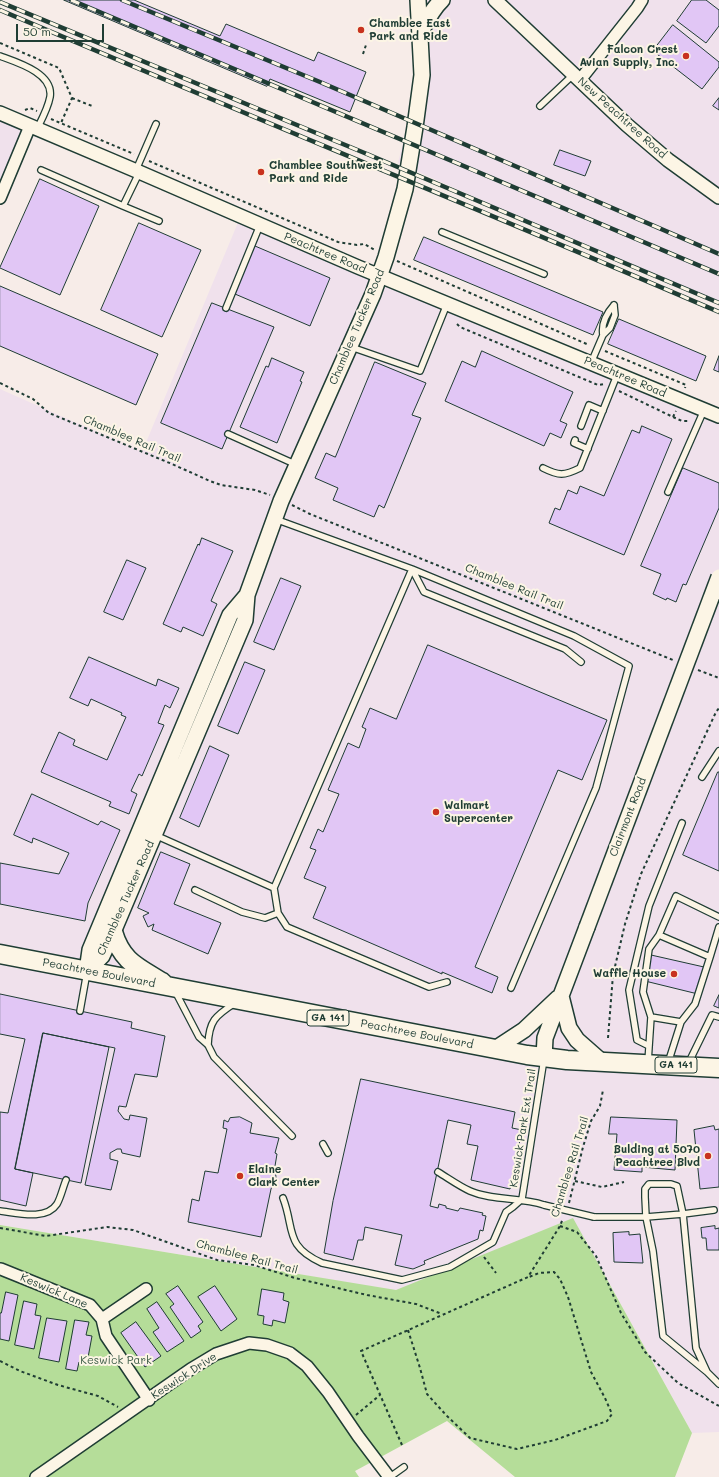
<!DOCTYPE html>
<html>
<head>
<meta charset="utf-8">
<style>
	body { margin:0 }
	#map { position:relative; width:719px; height:1477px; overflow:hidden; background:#f7ece8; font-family:Mali,sans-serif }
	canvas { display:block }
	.scale { position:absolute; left:16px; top:24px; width:88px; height:18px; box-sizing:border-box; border:2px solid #1f3d34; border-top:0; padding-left:5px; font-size:12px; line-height:14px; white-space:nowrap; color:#1f3d34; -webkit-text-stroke:3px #fcf5e5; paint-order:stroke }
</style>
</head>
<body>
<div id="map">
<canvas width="719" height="1477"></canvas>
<div class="scale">50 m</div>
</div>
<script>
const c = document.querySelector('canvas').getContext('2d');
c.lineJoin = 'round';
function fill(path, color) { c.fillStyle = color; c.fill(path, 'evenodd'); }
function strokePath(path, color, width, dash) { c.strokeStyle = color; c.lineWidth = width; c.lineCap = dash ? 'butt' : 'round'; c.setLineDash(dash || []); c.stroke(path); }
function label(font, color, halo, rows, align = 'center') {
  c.font = font + ' Mali,sans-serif'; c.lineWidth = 4; c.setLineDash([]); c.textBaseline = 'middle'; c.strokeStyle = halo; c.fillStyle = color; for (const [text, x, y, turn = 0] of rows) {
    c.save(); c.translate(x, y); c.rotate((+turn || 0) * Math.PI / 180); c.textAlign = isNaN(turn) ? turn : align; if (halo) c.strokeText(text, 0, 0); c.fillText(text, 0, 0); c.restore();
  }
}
const built = new Path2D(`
	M420,0H719V305L398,163L421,68Z
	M0,113L30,126L0,192Z
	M242,213L372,264L719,410V1432L692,1433L583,1236L447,1305L316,1277L0,1225V389L142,452Z`);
const green = new Path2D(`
	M573,1218L692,1433L675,1477H515L447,1421L355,1471L359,1477H0V1225L396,1290Z`);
const building = new Path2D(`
	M64,0H134L220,36L226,24L314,61L318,52L366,72L350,112L270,79L267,86Z
	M692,0H706L719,10V26L706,43L677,21Z
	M673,25L719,62V67L702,89L653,51Z
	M719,98V110L713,106Z
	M560,150L591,161L585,176L554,165Z
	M40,179L99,206L60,295L0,268Z
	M139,223L201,250L162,337L101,310Z
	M424,237L603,312L593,335L414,260Z
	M255,246L330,278L310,326L235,294Z
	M0,286L158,354L136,405L0,346Z
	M212,303L274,327L222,449L161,423Z
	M619,319L706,356L696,381L608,344Z
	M482,351L573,392L560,421L567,424L561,438L550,433L544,446L445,401L462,361L475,367Z
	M719,356V372L714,370Z
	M272,358L304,372L300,381L302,382L277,443L240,427L266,366L268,367Z
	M375,362L426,383L412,415L421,418L384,508L379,505L374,517L333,500L338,488L315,478L326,453L335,457Z
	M642,426L672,439L624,555L549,523L555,508L560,510L568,490L577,494L580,486L604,496L632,430L639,433Z
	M683,468L719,483V508L686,585L683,584L676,602L667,598L666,600L653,594L661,574L641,566Z
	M202,538L233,551L211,601L217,604L203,636L183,627L181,632L163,624L198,544L199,545Z
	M127,560L146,568L123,620L104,612Z
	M281,578L301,586L274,650L254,642Z
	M428,645L607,720L582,780L558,770L475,967L498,977L492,993L442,972V974L313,918L326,887L304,878L316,850L310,848L318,829L323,832L339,794L328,790L348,743L359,748L366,729L362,727L370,708L396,719Z
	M89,657L156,686L158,679L179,688L170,708L165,705L158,723L164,725L142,776L139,774L131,791L137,794L129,814L109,806L111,802L41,772L59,732L75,740L73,745L107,760L126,717L121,715L122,713L91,699L88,706L70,698Z
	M245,662L265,670L238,734L218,726Z
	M210,746L229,755L199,827L180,818Z
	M718,772H719V871L683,855Z
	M32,794L98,825L101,821L120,830L88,903L85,921L0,904V863L59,874L69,853L33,838L32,843L14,835Z
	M161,852L190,864L174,904L221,923L208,954L152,930L154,924L148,927L143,916L149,913L138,908Z
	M651,955L704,967L698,994L645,981Z
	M0,994L132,1022L131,1028L165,1036L157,1077L135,1074L126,1107L119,1106L118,1111L124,1119L129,1120L130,1115L147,1118L140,1157L122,1153L121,1149H117L110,1153V1159L118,1161L111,1190L85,1185L115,1048L43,1033L15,1169L33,1173L26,1206L0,1200V1112L8,1113L25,1039L0,1034Z
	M719,995V1008L714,1006Z
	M43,1033L109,1047L81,1183L15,1169Z
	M361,1079L515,1112L512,1128L522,1130L510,1189L471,1180L478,1146L467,1144L471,1125L448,1120L430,1206L438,1208L439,1204L446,1206V1208L458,1211L460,1208L483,1213L482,1215L486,1216L483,1231L480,1230L478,1239L424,1261L425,1264L413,1269L395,1265L402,1235L365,1227L363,1240H358L353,1260L324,1253L333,1201Z
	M240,1117L252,1123L250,1133L279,1138L275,1153L277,1154L275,1166L276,1178L271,1189L261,1237L188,1222L192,1199L199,1201L205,1171L218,1173L227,1129L223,1128L224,1120L228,1122L230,1118Z
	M611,1117L677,1120L675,1170L642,1167V1172L614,1170L617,1134H609Z
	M714,1126L715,1130L719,1129V1187L700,1189L694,1130Z
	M715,1226V1229L719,1228V1250H707L706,1238H702L701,1228Z
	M629,1232V1235L640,1234L643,1263L614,1262L613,1233Z
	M178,1286L203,1322L198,1326L201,1331L191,1338L170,1307L174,1304L166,1294Z
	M215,1286L237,1319L221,1331L198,1297Z
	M262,1289L284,1293L283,1300L289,1302L285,1323L273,1320L272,1326L263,1324L264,1316L258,1315Z
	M6,1292L18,1295L9,1341L0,1339V1313H1Z
	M24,1301L37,1304L35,1315L41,1316L34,1349L15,1345Z
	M157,1302L184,1341L167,1352L153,1332L159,1328L147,1309Z
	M47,1318L67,1321L59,1362L39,1358Z
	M75,1320L89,1322L86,1335L92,1336L87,1363L79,1362L77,1371L66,1369Z
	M136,1322L161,1356L145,1367L121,1333Z`);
const path = new Path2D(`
	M0,43L59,68L72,98L61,123
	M363,54L366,45
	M72,98L92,106
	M25,110L30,108L37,111
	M51,119L134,154
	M149,161L338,242L357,245L364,244L375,250
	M397,261L589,345
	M457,324L460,327L598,385L604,384
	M605,351L686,385L685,388
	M0,383L33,399L49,413L172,464L210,481L221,485L255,490L270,495
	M619,391L673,417L682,421H690
	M673,417L676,411
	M292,505L310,514L673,660
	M698,670L719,678
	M608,1038L613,975L625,924L641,874L716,712L719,708
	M575,1181L602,1187L624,1182
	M569,1203L583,1147L591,1121L600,1106L603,1090
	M560,1226L577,1232L596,1256L621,1313L645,1352L678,1383L719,1406
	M0,1228L46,1236L107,1227L133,1230L217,1260L254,1265L295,1278L367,1295L416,1304L442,1314
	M484,1257L496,1273
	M408,1330L420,1368L427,1394L446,1415L470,1438L517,1449L555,1440L607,1421L612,1414L605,1398L591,1372L568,1297L560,1279L554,1272L539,1273L529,1277
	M0,1361L20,1371L58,1385L98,1396L118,1407
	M356,1415L380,1395
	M402,1445L361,1351L528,1277L560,1226L563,1218`);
const service = new Path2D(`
	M0,56C16,62 54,73 50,97C48,108 42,119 37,129
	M540,106L574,74
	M41,170L123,206
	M136,170L156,124
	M139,173L123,206L159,221
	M442,232L544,274
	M226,308L260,225
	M603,335C601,323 606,314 614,305
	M351,347L420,371L447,304
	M591,363L603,335L610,328L615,315L614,305
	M581,426L589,405L603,411
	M228,434L297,465
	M575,440L574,443L588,449
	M543,468C559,476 564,476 580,468L617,375
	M668,492L704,410
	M275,519L412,569L574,636L629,666L596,788L511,988
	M702,777L719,751
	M155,835L274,888
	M195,890L242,912L265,918L278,913
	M659,935L676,896L719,917
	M710,957L719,927
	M447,982L429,987L287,927L278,913L274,888L412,569L424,592L565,649L581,662
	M175,991L199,1037L208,1045L214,1057L292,1136
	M80,1011L87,972
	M651,1017L643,992L649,949L659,935L710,957L695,1004L681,1022
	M208,1045C209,1021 215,1016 235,1003
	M649,1046L637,1040L629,990L649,906L682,823
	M648,1062L651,1017L681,1022L668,1063
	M688,1064L712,1015L719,1017
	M323,1144L328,1153
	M438,1172C448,1178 459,1186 470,1191C493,1201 520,1197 544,1205
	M283,1198C295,1229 284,1246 322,1263L402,1280L450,1267L493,1242L506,1212L513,1207L522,1199L544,1059
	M0,1211C17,1213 46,1221 57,1204C61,1197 63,1187 66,1180
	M594,1217H646L683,1214L714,1210
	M707,1372L663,1336L653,1251L646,1217L645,1197V1189L649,1184H671L677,1186L683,1214L696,1348L707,1372L719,1384
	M390,1477L404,1467`);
const minor = new Path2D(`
	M580,80L637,8L642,0
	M0,198L30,126
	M1,1269L90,1305L102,1319L106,1336L149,1400
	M102,1319L146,1289
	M36,1477L191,1369L216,1354L249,1343L267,1345L290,1353L307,1366L328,1392L358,1436L389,1477`);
const tertiary = new Path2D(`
	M495,0L627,125L668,160L719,197
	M0,113L139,172L358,267L719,416`);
const secondary = new Path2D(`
	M420,34C426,22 432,9 442,0
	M87,971L102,956L113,932L245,620L247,595L281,501L373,294L386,257L405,189L415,127L422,75L418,0
	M87,971L90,950L230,615L247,595
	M561,996L569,1028L577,1040L602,1062
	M495,1049L524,1030L558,998
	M544,1058L545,1038L587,927`);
const trunk = new Path2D(`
	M113,932C122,962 138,967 162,982
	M0,954L527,1055L567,1060L719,1068`);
const rail = new Path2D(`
	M71,0L719,274
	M122,0L320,82L719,254
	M0,2L367,154L719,303
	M0,10C239,112 480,209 719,312`);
const serviceBridge = new Path2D(`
	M544,1205L594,1217`);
const secondaryBridge = new Path2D(`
	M587,927L719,577`);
const markers = [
	[361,30,4,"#c8321e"],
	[686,56,4,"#c8321e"],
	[261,172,4,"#c8321e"],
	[436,812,4,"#c8321e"],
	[674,974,4,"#c8321e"],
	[708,1156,4,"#c8321e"],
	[240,1176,4,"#c8321e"]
];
const shields = [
	[328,1018,42],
	[676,1065,42]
];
const shieldNames = [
	["GA 141",328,1018],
	["GA 141",676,1065]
];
const poiNames = [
	["Chamblee East",369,24],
	["Park and Ride",369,37],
	["Falcon Crest",678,50,"right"],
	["Avian Supply, Inc.",678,63,"right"],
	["Chamblee Southwest",269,166],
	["Park and Ride",269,179],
	["Walmart",444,806],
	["Supercenter",444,819],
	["Waffle House",666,974,"right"],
	["Bulding at 5070",700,1150,"right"],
	["Peachtree Blvd",700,1163,"right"],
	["Elaine",248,1170],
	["Clark Center",248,1183]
];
const streetNames = [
	["New Peachtree Road",622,118,42],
	["Peachtree Road",325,253,23],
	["Chamblee Tucker Road",357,327,-67],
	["Peachtree Road",625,377,23],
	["Chamblee Rail Trail",132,439,23],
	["Chamblee Rail Trail",514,587,22],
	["Clairmont Road",628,817,-69],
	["Chamblee Tucker Road",126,898,-66],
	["Peachtree Boulevard",99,973,11],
	["Peachtree Boulevard",417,1034,11],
	["Keswick Park Ext Trail",523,1128,-81],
	["Chamblee Rail Trail",570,1167,-73],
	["Chamblee Rail Trail",247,1257,15],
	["Keswick Lane",54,1291,23],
	["Keswick Drive",184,1376,-33]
];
const parkNames = [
	["Keswick Park",116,1361]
];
fill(built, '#f0e1ec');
fill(green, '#b5dd99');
fill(building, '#e1c6f5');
strokePath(building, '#1f3d34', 1);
strokePath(service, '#1f3d34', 8);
strokePath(minor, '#1f3d34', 14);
strokePath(tertiary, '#1f3d34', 16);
strokePath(secondary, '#1f3d34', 18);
strokePath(trunk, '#1f3d34', 21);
strokePath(path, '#1f3d34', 2, [3, 3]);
strokePath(service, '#fcf5e5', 5.5);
strokePath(minor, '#fcf5e5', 11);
strokePath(tertiary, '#fcf5e5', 13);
strokePath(secondary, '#fcf5e5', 15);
strokePath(trunk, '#fcf5e5', 18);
strokePath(rail, '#1f3d34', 4.5);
strokePath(rail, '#fcf5e5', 3, [9]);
strokePath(serviceBridge, '#1f3d34', 8, []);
strokePath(secondaryBridge, '#1f3d34', 18, []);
strokePath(serviceBridge, '#fcf5e5', 5.5);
strokePath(secondaryBridge, '#fcf5e5', 15);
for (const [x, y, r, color] of markers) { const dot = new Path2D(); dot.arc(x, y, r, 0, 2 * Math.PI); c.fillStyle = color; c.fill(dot); strokePath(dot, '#fcf5e5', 1.5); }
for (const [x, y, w] of shields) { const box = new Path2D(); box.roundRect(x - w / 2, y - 8, w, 16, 3); c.fillStyle = '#fcf5e5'; c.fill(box); strokePath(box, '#1f3d34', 1); }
label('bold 10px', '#1f3d34', null, shieldNames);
label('bold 11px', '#1f3d34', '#fcf5e5', poiNames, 'left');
label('11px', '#1f3d34', '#fcf5e5', streetNames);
label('11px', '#3d5d48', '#fcf5e5', parkNames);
</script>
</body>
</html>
